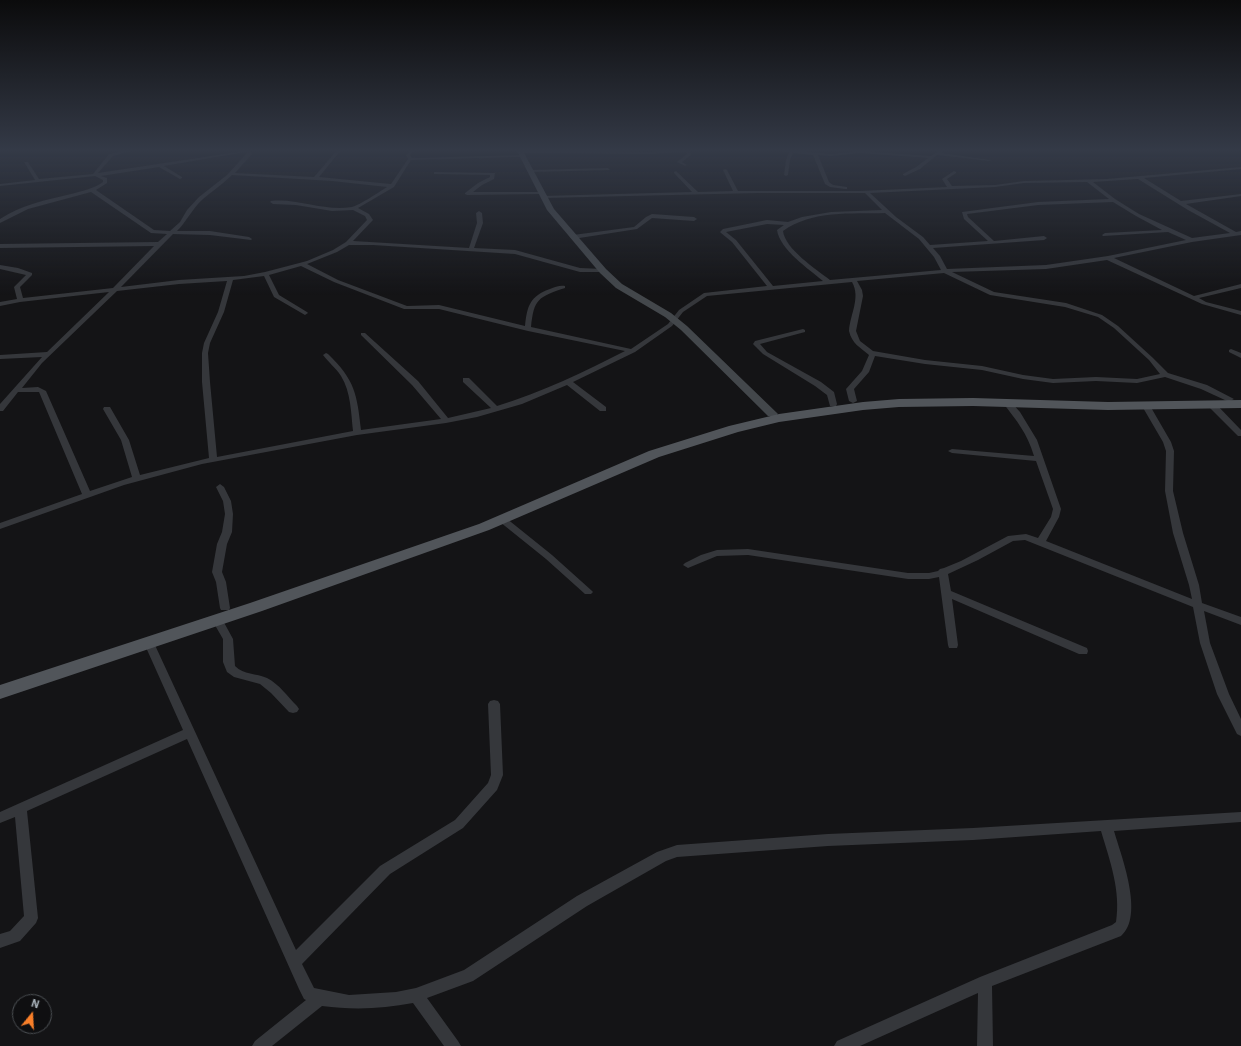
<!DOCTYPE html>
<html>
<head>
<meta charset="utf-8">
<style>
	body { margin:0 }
	#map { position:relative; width:1241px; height:1046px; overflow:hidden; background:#141416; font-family:"IBM Plex Sans",sans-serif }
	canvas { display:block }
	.north { position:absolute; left:12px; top:994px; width:40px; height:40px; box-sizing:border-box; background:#0f0f11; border:1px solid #4b4f53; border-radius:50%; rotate:18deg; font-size:11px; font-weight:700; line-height:16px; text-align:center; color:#a5afb7 }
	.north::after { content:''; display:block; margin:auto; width:14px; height:18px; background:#f97f29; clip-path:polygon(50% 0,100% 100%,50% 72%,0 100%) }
</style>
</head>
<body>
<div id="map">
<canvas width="1241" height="1046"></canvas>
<div class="north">N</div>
</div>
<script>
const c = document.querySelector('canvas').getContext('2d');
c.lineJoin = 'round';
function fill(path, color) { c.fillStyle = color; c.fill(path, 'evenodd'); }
const street = new Path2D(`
	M132,149H138L113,156L98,173L257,149V150L250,151L252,154L235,173L314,177L338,149H342L319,177L391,184L408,159L406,155L412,149H416L410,155L412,158L525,155L523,157L411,160L394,187L358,208L369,214L373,220L353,241L469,248L477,223L476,213L479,211L482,213L483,223L474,248L515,250L580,268L603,269L606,271L605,272H580L515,254L373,245H349L337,252L307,264L338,280L407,306L439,305L525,326C527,306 530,296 550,289C555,287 560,285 565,286V288C538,297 534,299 531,327L631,349L668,324L679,310L704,293L767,286L732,242L721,233L720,232L723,229L767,220L788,222L802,217L831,212L882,210L865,193H759L543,198L541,197V196L692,192L674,173V172L676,171L698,192L733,191L723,170L725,169L727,170L738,191H860L947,187L942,179L954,171L956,172V173L947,179L952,186L995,185L1024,181L1107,179L1241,167V169L1144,178L1181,201L1241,194V196L1186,204L1236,232L1241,231V235L1192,242L1114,258L1194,296L1241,284V288L1199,298L1206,302L1241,311V315L1202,304L1107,260L1046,269L952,272L994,292L1066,303L1102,315L1118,326L1153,358L1168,373L1207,385L1234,399L1230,401H1227L1201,389L1165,377L1137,383L1096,381L1053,383L1023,379L982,370L925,364L875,356L869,372L854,389L857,401L853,403L849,401L846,389L862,371L869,355C860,347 852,344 849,331C850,314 861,298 852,282L707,296L683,312L672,326L635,352L573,382L606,407V411H600L567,385L522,404L477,417L446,423L357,435L202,464L124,485L0,529V523L82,494L39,392H18L3,411H0V404L42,357L0,359V355L47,352L109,292L20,302L0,306V302L17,299L14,287L26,275L0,269V265L18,268L32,273V275L20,287L23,298L113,288L154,246L0,248V244L158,242L167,234L151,233L91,192L28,209L0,223V219C21,205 46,200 71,194C82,191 93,189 103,182V180L95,176L0,186V184L35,180L24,162H28L39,179L93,174L109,154ZM246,152L247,153L227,175L199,197L187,210L180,222L170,231L154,230L96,190L107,183V178L101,176L159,167L180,179L182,178V177L164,166ZM232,175L332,181L387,187C379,192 360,205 352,207C325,212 298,198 271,201L270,202L273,204L296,205L332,211L353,210L365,216L367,220L346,242L333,250L307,261L265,272L244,276L179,280L121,287L173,234L210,235L251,240L252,239L249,237L210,231H177C187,221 192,209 203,199C212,191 223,184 232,175ZM1138,179L1188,210L1230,233L1192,238L1139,214L1115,199L1093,182ZM1087,182L1109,199L1038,202L962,212L964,219L988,241L930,245L923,237L896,217L870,193L995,187L1024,183ZM1113,202L1136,216L1162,230L1105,233L1102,235L1103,236L1168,232L1186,240L1108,256L1046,265L947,269L940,256L933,248L1044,240L1047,238L1044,236L994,241L968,217L967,214L1038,205ZM885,213L919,239L934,257L941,270L830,280C816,269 785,249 783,231C812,210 851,214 885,213ZM767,224L784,225L777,230C780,250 809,269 823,281L773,286L736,240L726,232ZM301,266L334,282L404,309H439L528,331L625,351C584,372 542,392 497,406L469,378H463V382L491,408L448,418L418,381L365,333H361V335L412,385L441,419L361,430C357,394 355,380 328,354L326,353L323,355C328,362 336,368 341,376C351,392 351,413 353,431L217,457L210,382L208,353L210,343L224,312L233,280L264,276L274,297L305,315L308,313L307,312L279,295L269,275ZM944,273L990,295L1065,307L1098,317L1114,328L1149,360L1160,374L1137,379L1096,377L1053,379L1023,375L982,366L925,360L873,351L860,341L856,331L863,296L862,290L857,281ZM227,281L218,312L204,343L202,353V382L209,458L140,475L129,440L110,407H104L103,409L121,440L132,477L90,491L46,391L38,387L22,388L42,363L117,291L179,284Z
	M690,149H703L690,151L691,155L682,162L687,165L685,166L677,162L687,154L686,152L651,154L521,153L519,152L521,151L651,152Z
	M765,149H776L831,154L860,151L931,156L942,149H946L941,153L991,160L989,161L937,155L920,169L905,176L903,175V174L916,167L928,158L860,153L831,156L818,155L829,182L833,185L847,187V189H845L830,187L825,184L813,155L793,153L790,160L788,175L786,176L784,175L786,160L789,152Z
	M1105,149H1126L1117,151Z
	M608,168L610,170L531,172L529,171L531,170Z
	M436,172L495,173L494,179L482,185L473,192H541L543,193L541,194L467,195L465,194V193L478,183L490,177V175L434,174V172Z
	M652,214L694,217L697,219L694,221L652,218L637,229L573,239L570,237L573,235L634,227L646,217Z
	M803,329L805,330V332L760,344L767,352L821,382L834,392L837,404L836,406H830L827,395L815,386L763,354L753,344L755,341Z
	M1231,349L1241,353V358L1229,352V350Z
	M1004,401H1010L1020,412L1037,440L1061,509L1059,517L1046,541L1192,599L1189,585L1173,533L1165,491L1166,451L1163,442L1142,406L1146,404H1149L1171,442L1174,451L1173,491L1183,533L1199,585L1202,603L1241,617V625L1204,611L1210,643L1229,694L1241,719V736L1237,734L1217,694L1200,643L1193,607L1025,540L1013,541L978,560L948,574L951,591L1087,648L1088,651L1087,654H1079L952,599L958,645L957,648H949L948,645L939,577L929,579H908L748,555L717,556L688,568L683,565L685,563L701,555L717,550L748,549L908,573H929L938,571L940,569L944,568L961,561L1008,536L1026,534L1038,538L1051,517L1053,509L1036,461L952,453L948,451L952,449L1034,456C1027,433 1017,421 1003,403Z
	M1209,403H1215L1241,430V436H1238L1209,407Z
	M220,484L224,487L231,501L233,514L232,532L227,544L222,572L226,582L230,608L229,610H221L220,608L216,582L212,572L217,544L222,532L225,514L223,501L216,487Z
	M503,517L506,518L552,555L591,590L593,592L591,594H585L546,559L500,522L499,520L500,518Z
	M217,616L221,617L233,639L235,666C244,675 256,673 267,678C279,684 288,697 297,706L299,709L297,712L293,713L289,712L271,693L260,684L234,677L227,672L223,662V639L212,620L213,617Z
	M149,639L153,640L154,643L296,950L380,866L455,820L488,783L491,775L488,704L490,701L494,700L498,701L500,704L503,775L497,790L463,828L390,874L302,964L314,988L349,995L396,992L416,988L464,970L577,896L657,852L677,845L828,834L973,828L1241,812V822L1114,831C1121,855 1145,916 1121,936L992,986L993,1046H977L978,993L860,1046H834L837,1041L980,977L1112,925L1116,922C1121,891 1110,861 1101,831L973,840L828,846L677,857L666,861L587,906L473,981L427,998L458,1041L461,1046H444L413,1003C382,1009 353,1010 322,1006L272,1046H252L255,1041L306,1000L304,999L299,989L187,739L27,811L38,918L36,923L20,941L0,948V934L10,931L24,916L15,817L0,823V812L183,730L144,643L145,640Z`);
const secondary = new Path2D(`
	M516,149H522L554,209L606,269L622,284L671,313L687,326L776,412L778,414L776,416H768L681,330L665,317L616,288L600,273L547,210Z`);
const primary = new Path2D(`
	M973,398L1108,402L1241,400V408L1108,410L973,406L899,407L863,410L779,422L738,432L659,457L489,530L262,611L0,699V685L250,603L479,524L649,451L729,426L779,414L863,402L899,399Z`);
fill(street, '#35373b');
fill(secondary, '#43474b');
fill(primary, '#51555a');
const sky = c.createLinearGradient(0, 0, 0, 295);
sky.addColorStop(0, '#0b0b0c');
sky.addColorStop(0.51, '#343a47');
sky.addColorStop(1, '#343a4700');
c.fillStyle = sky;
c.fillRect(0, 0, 1241, 295);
</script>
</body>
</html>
